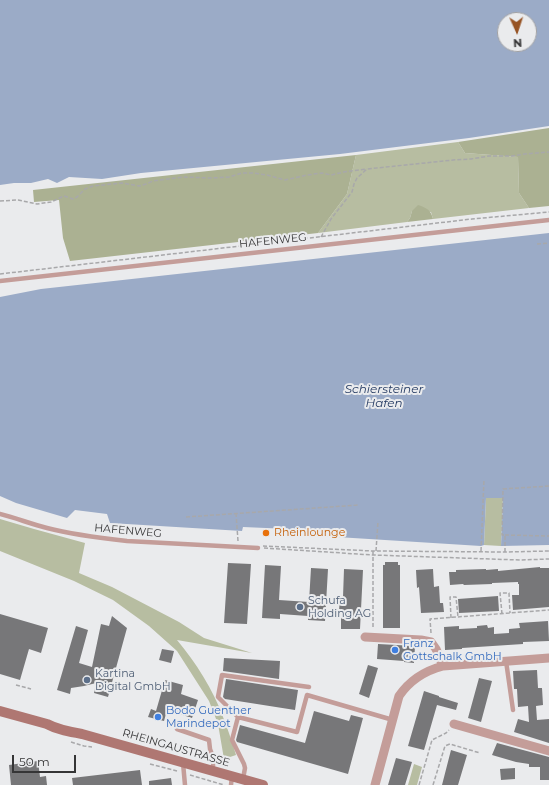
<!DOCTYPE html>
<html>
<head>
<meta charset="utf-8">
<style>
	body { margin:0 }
	#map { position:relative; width:549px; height:785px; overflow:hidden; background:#eaebed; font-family:Montserrat,sans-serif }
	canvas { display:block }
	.north { position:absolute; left:497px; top:12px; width:40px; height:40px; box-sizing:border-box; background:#eaebed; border:1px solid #a2a2a4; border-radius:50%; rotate:177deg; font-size:11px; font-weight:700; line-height:16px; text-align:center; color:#353536 }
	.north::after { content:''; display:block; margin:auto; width:14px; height:18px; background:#965324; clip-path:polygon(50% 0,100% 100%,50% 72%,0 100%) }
	.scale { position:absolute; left:12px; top:755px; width:64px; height:18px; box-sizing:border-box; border:2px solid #353536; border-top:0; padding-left:5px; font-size:12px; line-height:14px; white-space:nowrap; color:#353536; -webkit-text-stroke:3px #eaebed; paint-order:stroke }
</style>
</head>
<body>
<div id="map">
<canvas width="549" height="785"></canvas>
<div class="north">N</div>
<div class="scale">50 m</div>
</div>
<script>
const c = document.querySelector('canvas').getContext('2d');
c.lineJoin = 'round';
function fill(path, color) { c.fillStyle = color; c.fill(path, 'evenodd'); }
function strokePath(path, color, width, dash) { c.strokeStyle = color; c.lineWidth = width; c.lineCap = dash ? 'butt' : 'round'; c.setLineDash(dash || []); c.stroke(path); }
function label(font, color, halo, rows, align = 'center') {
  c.font = font + ' Montserrat,sans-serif'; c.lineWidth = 4; c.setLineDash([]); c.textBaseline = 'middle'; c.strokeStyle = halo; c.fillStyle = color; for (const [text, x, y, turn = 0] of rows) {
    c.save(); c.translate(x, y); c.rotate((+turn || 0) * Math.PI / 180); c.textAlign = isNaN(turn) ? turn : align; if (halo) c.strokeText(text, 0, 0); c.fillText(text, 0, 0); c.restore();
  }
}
const green = new Path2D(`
	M458,142L465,153L518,157L519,193L529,208L433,219L431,212L412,211L410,218L407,222L318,233L347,194L356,155Z
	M486,498H503L501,546L484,545Z
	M0,519L34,529L85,543L79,573L112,587L179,622L204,638L252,653L177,640C196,663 213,689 223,717C228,729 232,742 236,755L224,759L218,724L209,701L177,651L149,626L113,600L74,581L0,551Z
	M414,764L422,767L417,785H408Z`);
const forest = new Path2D(`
	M549,128V206L529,208L519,193L518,157L465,153L458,142Z
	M356,155L347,194L318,233L70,261L63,238L59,200L34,202L33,190Z
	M418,205C427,208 431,210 433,219L407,222L410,218L412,211Z`);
const water = new Path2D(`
	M0,0H549V126L469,138L340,154L141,173L102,179L69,177L57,183L48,179L31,183H14L0,185ZM505,20H529V44H505Z
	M549,233V545L501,546L503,498H486L484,545L481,546L289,534V529L243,527L242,531L110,523L107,514L75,510L67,518L16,503L0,496V297L41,289Z`);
const building = new Path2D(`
	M385,562H398V565H400V628H383V565H385Z
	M228,563L251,564L247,624L224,623Z
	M265,565L281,566L279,600L309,602L311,568L328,569L325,621L308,620V616L280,614V619L262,618Z
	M540,567V568H549V607L513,610L512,595H519V584H518V582L492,583V584L464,585L463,584L450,585L449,572H456V570L486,569V570L498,569V571Z
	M344,569L363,570L360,629H341V611H339L340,597H343Z
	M433,569L434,587L439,586L440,603H443L444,612L421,613L419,587L417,588L416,570Z
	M498,596L499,611L459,613L458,599Z
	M0,614L48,628L41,653L29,649L20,680L0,674Z
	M112,616L127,628L108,697L94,693L96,683L84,686L71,688L70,694L57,690L76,626L88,630L79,663L92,667L101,624L109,626Z
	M548,621L549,641L523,642V644L462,648V649L445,650L444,627L459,626V629L477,628V626L487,625L488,628L494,627V634L509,633V629L520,628L519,623Z
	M378,644L415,646L414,663L404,662V661L377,659Z
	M162,649L174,651L171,663L159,660Z
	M224,658L280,661L279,679L223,671Z
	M368,665L378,668L369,698L359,694Z
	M537,670L538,688H542L543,705L536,706L537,720L549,719V743L514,732L518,719L529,722L528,706L518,707L517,689H514L513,671Z
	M479,678L492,681L481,722L468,718Z
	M226,679L298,690L295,710L225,699L223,697Z
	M165,680L183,685L181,694L198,700L192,718L167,710L164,721L148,717L151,709L156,711Z
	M424,691L439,696V697L458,703L456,710L437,705L424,750L408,746Z
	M314,711L349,721L351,715L363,718L348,774L237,742L236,740L240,725L305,743Z
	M497,743L549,757V780H540V767H529V764L516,762L492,755Z
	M451,750L467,755L458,785H442Z
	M396,758L412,762L405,785H388Z
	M38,761L40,777L46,776L47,785H11L9,765Z
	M515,768V779L501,780L500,769Z
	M140,770L142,785H73L72,778Z
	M171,778L172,785H149V781Z`);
const path = new Path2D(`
	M0,201L18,200L37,204L51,202L64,196L73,199L77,197L85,189L93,186L122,183L139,186L146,184L153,181L184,177L211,178L229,177L242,173H253L267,175L285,180L294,178L307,175L322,173L331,175L344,172L367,169
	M321,237L331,219L352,192L354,184L357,178L367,169L453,160L471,159L489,156H512L525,154L549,152
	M537,244L549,243
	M0,274L472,219L549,212
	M236,513L238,541
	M186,517L359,505
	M505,535L549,536
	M263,546L373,551L505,552L549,551
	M264,548L373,555L520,560L549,559
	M373,551V629
	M376,551L378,521
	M481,551L484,479
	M505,552V535H502L503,489L549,486
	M502,614L500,593H509L510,613
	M451,618L450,597H456L458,617
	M431,633L430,619L549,610
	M16,685L31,689
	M71,742L84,746L92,747
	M150,764L177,771
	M190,775L224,785
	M419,785L432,740L446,733L449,730
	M433,785L445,746L450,744L480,753`);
const service = new Path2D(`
	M0,281L549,220
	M0,514C16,518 31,524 47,528C74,535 100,538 127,541L258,548
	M506,661L513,710
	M238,717L218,697L222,675L309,687
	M177,729L209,740L210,749L214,760L212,771
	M183,763L185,785
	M243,779L245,768L244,764L232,740L238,717L297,732L307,695L393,720
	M231,785L232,776`);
const minor = new Path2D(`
	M365,637L421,640L431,642L436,649L443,666
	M454,724L549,751
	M375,785L399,696C410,680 424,671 443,666L549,658`);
const secondary = new Path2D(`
	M0,711L47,724C58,730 70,732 82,734L263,785`);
const markers = [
	[266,533,4,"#e8710a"],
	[300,607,4,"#5c6f8a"],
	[395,650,4,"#3f7fe0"],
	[87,680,4,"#5c6f8a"],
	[158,717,4,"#3f7fe0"]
];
const streetNames = [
	["HAFENWEG",273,241,-6],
	["HAFENWEG",128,531,5],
	["RHEINGAUSTRASSE",176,748,16]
];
const foodNames = [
	["Rheinlounge",274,533]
];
const serviceNames = [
	["Schufa",308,601],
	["Holding AG",308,614],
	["Kartina",95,674],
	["Digital GmbH",95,687]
];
const shopNames = [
	["Franz",403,644],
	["Gottschalk GmbH",403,657],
	["Bodo Guenther",166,711],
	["Marindepot",166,724]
];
const waterNames = [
	["Schiersteiner",384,389],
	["Hafen",384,403]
];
fill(green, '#b7bda1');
fill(forest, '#abb192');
fill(water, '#9babc7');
fill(building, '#777779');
strokePath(path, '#a8a8aa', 1.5, [4, 2]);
strokePath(service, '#c49d99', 4.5);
strokePath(minor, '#c49d99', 9);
strokePath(secondary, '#af7772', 10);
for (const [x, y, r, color] of markers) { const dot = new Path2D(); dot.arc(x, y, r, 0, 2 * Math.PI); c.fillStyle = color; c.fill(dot); strokePath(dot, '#eaebed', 1.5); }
label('11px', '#353536', '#eaebed', streetNames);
label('11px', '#c56008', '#eaebed', foodNames, 'left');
label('11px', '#4e5e75', '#eaebed', serviceNames, 'left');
label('11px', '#366cbe', '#eaebed', shopNames, 'left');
label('italic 12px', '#243a62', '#eaebed', waterNames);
</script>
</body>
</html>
